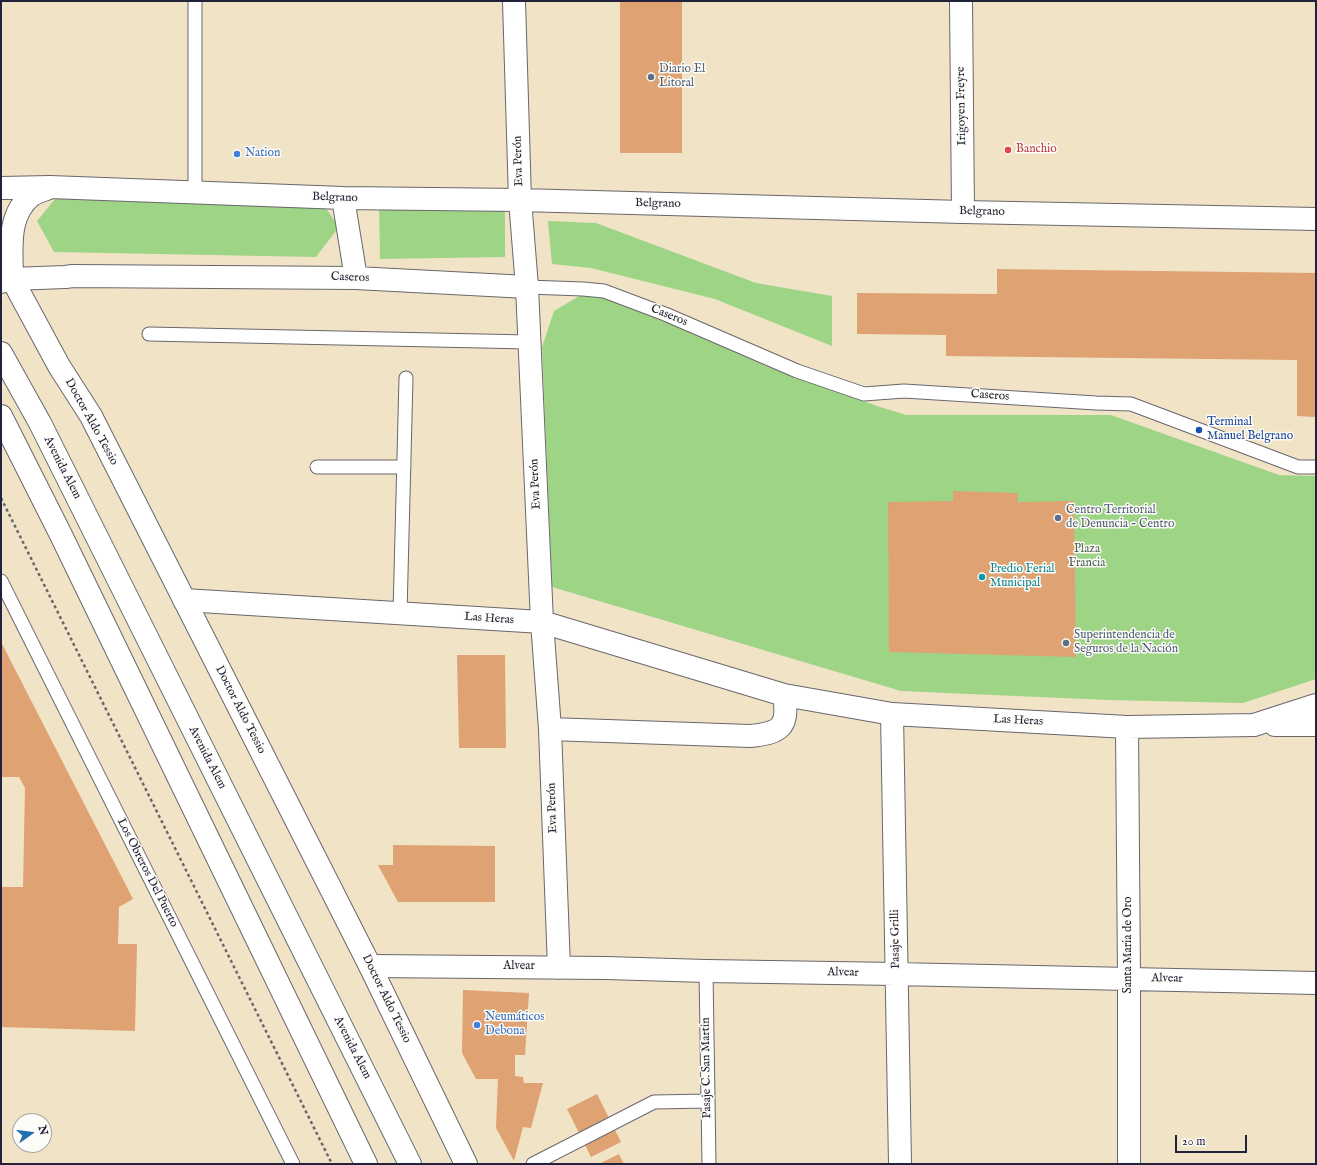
<!DOCTYPE html>
<html>
<head>
<meta charset="utf-8">
<style>
	body { margin:0 }
	#map { position:relative; width:1317px; height:1165px; overflow:hidden; background:#f1e3c6; font-family:"IM FELL English",serif }
	canvas { display:block }
	.frame { position:absolute; inset:0; border:2px solid #22223b; pointer-events:none }
	.north { position:absolute; left:12px; top:1113px; width:40px; height:40px; box-sizing:border-box; background:#fdfcf7; border:1px solid #a5a5ac; border-radius:50%; rotate:76deg; font-size:11px; font-weight:700; line-height:16px; text-align:center; color:#22223b }
	.north::after { content:''; display:block; margin:auto; width:14px; height:18px; background:#1f6fb2; clip-path:polygon(50% 0,100% 100%,50% 72%,0 100%) }
	.scale { position:absolute; left:1175px; top:1135px; width:72px; height:18px; box-sizing:border-box; border:2px solid #22223b; border-top:0; padding-left:5px; font-size:12px; line-height:14px; white-space:nowrap; color:#22223b; -webkit-text-stroke:3px #fdfcf7; paint-order:stroke }
</style>
</head>
<body>
<div id="map">
<canvas width="1317" height="1165"></canvas>
<div class="frame"></div>
<div class="north">N</div>
<div class="scale">20 m</div>
</div>
<script>
const c = document.querySelector('canvas').getContext('2d');
c.lineJoin = 'round';
function fill(path, color) { c.fillStyle = color; c.fill(path, 'evenodd'); }
function strokePath(path, color, width, dash) { c.strokeStyle = color; c.lineWidth = width; c.lineCap = dash ? 'butt' : 'round'; c.setLineDash(dash || []); c.stroke(path); }
function label(font, color, halo, rows, align = 'center') {
  c.font = font + ' "IM FELL English",serif'; c.lineWidth = 3; c.setLineDash([]); c.textBaseline = 'middle'; c.strokeStyle = halo; c.fillStyle = color; for (const [text, x, y, turn = 0] of rows) {
    c.save(); c.translate(x, y); c.rotate((+turn || 0) * Math.PI / 180); c.textAlign = isNaN(turn) ? turn : align; if (halo) c.strokeText(text, 0, 0); c.fillText(text, 0, 0); c.restore();
  }
}
const green = new Path2D(`
	M60,193L318,197L339,227L316,257L54,252L37,221Z
	M379,202H505V257L380,259Z
	M548,221L596,223L756,283L832,296V346L715,299L591,268L552,264Z
	M581,295H617L766,366L877,406L906,415H1111L1279,475L1316,476V679L1243,703L1108,700L901,691L552,587L542,347L554,311Z`);
const building = new Path2D(`
	M620,1H682V153H620Z
	M997,269L1316,273V417L1297,416V360L946,356V335L857,334V293L997,294Z
	M953,491L1017,493L1018,502L1074,501L1076,657L889,652L888,502L953,501Z
	M1,642L133,899L119,907L118,944H137L135,1031L1,1027V887H23L25,788L19,777H1Z
	M457,655H505L506,748H459Z
	M393,845L495,846V902H398L378,865H393Z
	M463,990L529,993L525,1055H515V1076L523,1077L524,1083H543L531,1128L523,1127L514,1161L496,1128L498,1079H476L462,1053Z
	M597,1094L621,1142L591,1157L567,1109Z
	M619,1154L624,1164H599Z`);
const path = new Path2D(`
	M1,498L332,1164`);
const lane = new Path2D(`
	M195,1V193
	M527,287L583,289L604,291L665,314L797,371L864,394L904,391L1096,403L1131,404L1298,467H1316
	M149,334L529,342
	M317,467H404
	M1,581L293,1164
	M400,613L406,378
	M706,971L709,1164
	M533,1164L654,1102L708,1101`);
const street = new Path2D(`
	M514,1L520,200L527,287L542,622L550,729L559,968
	M961,1L963,212
	M1,188L50,187L343,198L520,200L963,212L1316,219
	M343,198L356,278
	M12,279C12,251 6,215 32,195C37,192 44,190 49,188
	M1,282L12,279L65,277L73,276L356,278L527,287
	M184,600L542,622L784,695L892,714L1127,727L1254,725L1316,705
	M892,714L900,1164
	M1275,725H1316
	M1127,727L1129,979V1164
	M550,729L750,736C781,733 789,727 784,695
	M370,966L606,968L706,971L896,974L1316,983`);
const secondary = new Path2D(`
	M1,263L12,279L59,366L91,416L370,966L466,1164`);
const highway = new Path2D(`
	M1,353L40,423L410,1164
	M1,416L60,533L366,1164`);
const markers = [
	[651,77,4,"#5c6f8a"],
	[1008,150,4,"#e0444e"],
	[237,154,4,"#3f7fe0"],
	[1199,430,4,"#1a4fb4"],
	[1058,518,4,"#5c6f8a"],
	[982,577,4,"#0f9aa8"],
	[1066,643,4,"#5c6f8a"],
	[477,1025,4,"#3f7fe0"]
];
const serviceNames = [
	["Diario El",659,70],
	["Litoral",659,84],
	["Centro Territorial",1066,511],
	["de Denuncia - Centro",1066,525],
	["Superintendencia de",1074,636],
	["Seguros de la Nación",1074,650]
];
const streetNames = [
	["Irigoyen Freyre",962,106,-91],
	["Eva Perón",519,161,-92],
	["Belgrano",335,198,2],
	["Belgrano",658,204,1],
	["Belgrano",982,212,1],
	["Caseros",350,278,2],
	["Caseros",669,316,22],
	["Caseros",990,396,4],
	["Doctor Aldo Tessio",91,422,61],
	["Avenida Alem",62,468,63],
	["Eva Perón",536,484,-93],
	["Las Heras",489,619,4],
	["Doctor Aldo Tessio",240,710,63],
	["Las Heras",1018,721,3],
	["Avenida Alem",207,758,63],
	["Eva Perón",553,808,-92],
	["Los Obreros Del Puerto",147,873,63],
	["Pasaje Grilli",896,939,-91],
	["Santa Maria de Oro",1129,945,-90],
	["Alvear",519,967],
	["Alvear",843,973,1],
	["Alvear",1167,979,1],
	["Doctor Aldo Tessio",386,999,64],
	["Avenida Alem",352,1048,63],
	["Pasaje C. San Martin",707,1068,-91]
];
const healthNames = [
	["Banchio",1016,150]
];
const shopNames = [
	["Nation",245,154],
	["Neumáticos",485,1018],
	["Debona",485,1032]
];
const transitNames = [
	["Terminal",1207,423],
	["Manuel Belgrano",1207,437]
];
const parkNames = [
	["Plaza",1087,550],
	["Francia",1087,564]
];
const cultureNames = [
	["Predio Ferial",990,570],
	["Municipal",990,584]
];
fill(green, '#9ed486');
fill(building, '#dfa273');
strokePath(lane, '#6a666c', 15);
strokePath(street, '#6a666c', 24);
strokePath(secondary, '#6a666c', 24);
strokePath(highway, '#6a666c', 24);
strokePath(path, '#6a666c', 2.5, [3, 3]);
strokePath(lane, '#fff', 13);
strokePath(street, '#fff', 22);
strokePath(secondary, '#fff', 22);
strokePath(highway, '#fff', 22);
for (const [x, y, r, color] of markers) { const dot = new Path2D(); dot.arc(x, y, r, 0, 2 * Math.PI); c.fillStyle = color; c.fill(dot); strokePath(dot, '#fdfcf7', 1.5); }
label('12px', '#4e5e75', '#fdfcf7', serviceNames, 'left');
label('12px', '#22223b', '#fdfcf7', streetNames);
label('12px', '#be3a42', '#fdfcf7', healthNames, 'left');
label('12px', '#366cbe', '#fdfcf7', shopNames, 'left');
label('12px', '#164399', '#fdfcf7', transitNames, 'left');
label('12px', '#4d6055', '#fdfcf7', parkNames);
label('12px', '#0d838f', '#fdfcf7', cultureNames, 'left');
</script>
</body>
</html>
